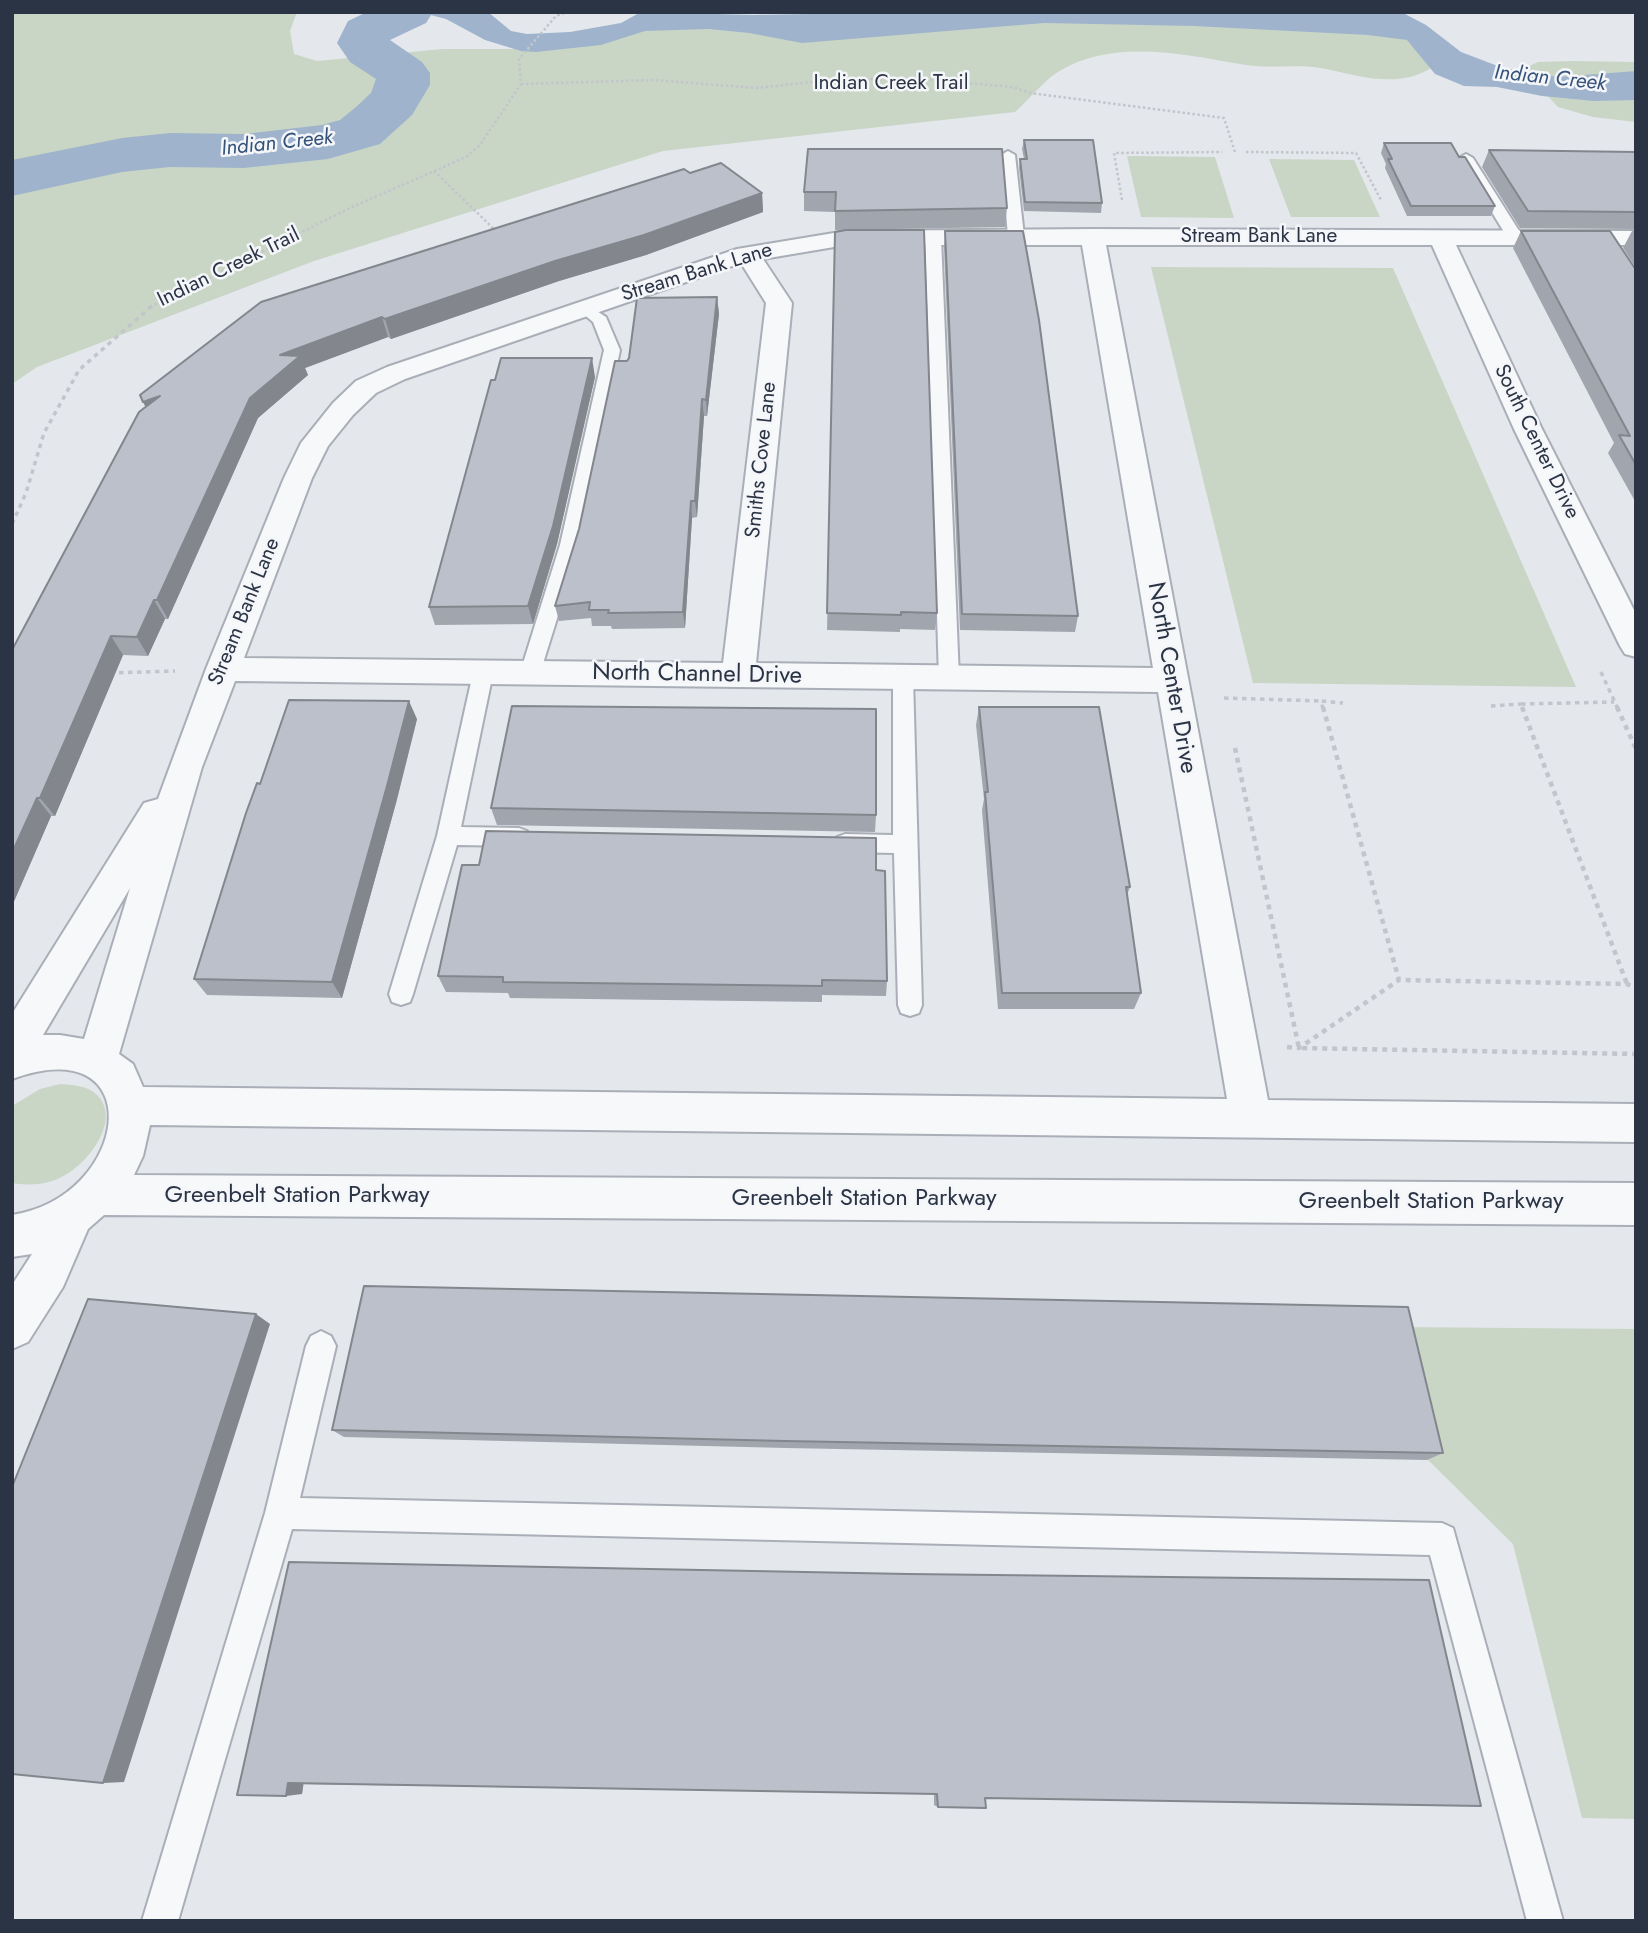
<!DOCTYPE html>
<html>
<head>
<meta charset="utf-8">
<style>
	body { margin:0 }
	#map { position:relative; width:1648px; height:1933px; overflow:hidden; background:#e4e7ec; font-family:Jost,sans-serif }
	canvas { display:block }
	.frame { position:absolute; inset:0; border:14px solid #2b3445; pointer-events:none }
</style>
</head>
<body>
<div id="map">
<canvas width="1648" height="1933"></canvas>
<div class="frame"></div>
</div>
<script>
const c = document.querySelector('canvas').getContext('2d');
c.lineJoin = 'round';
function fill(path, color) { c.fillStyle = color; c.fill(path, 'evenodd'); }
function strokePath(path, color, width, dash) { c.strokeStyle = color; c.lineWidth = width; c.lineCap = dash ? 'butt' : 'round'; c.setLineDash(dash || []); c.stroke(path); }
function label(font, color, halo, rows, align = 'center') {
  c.font = font + ' Jost,sans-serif'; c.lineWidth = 5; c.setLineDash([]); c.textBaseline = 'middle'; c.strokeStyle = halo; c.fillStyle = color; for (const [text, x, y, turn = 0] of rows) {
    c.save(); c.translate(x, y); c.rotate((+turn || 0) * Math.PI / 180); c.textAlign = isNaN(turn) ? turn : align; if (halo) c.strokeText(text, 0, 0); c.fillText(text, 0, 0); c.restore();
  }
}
const green = new Path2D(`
	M12,12H297L290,31L294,54L317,61L442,49H514L668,23L1070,12H1184L1391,23L1434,66C1401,89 1363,77 1326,69C1300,63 1273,69 1246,65C1187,55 1113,37 1058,72C1042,82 1029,100 1015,112L663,151L314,261L37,367L12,384Z
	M1573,61L1636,62V122L1593,117L1558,107L1523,69L1538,62Z
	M1127,156L1215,157L1234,218L1141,217Z
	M1269,159L1354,160L1380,217H1291Z
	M1151,267L1393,268L1576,687L1253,683Z
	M60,1084C70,1085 83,1085 92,1091C126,1114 90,1162 65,1175C48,1185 31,1186 12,1183V1106L40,1089Z
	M1397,1327L1636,1329V1819L1582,1818L1513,1544L1423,1455Z`);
const water = new Path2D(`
	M382,12H488L511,31L527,34L570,32L621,23L641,12L753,15L923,12H1394L1405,14L1426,25L1461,52L1503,68L1558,77L1636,71V100L1594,101L1542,96L1497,87L1464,86L1435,74L1407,40L1368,35L1194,26L1044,23L802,43L749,33L709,29L645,31L601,45L536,52L521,51L485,40L446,19L427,14L415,16L384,34L353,30Z`);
const river = new Path2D(`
	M367,12H433L426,23L390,40L422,62L430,73V85L412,115L380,144L328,159L244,168L170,167L122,172L12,196V160L122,138L170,133L244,134L322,125L340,120L356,107L371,93L376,79L350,62L337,43L348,21Z`);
const pathFar2 = new Path2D(`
	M521,84L654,80L756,88L841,79H922L1013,87L1030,93L1224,118L1235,152
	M1246,152L1356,153L1381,200
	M434,171L496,231
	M1122,200L1114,153L1222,152
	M150,307L350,208L466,157L480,145L521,84L519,59L556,16L567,12`);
const pathFar1 = new Path2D(`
	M12,524L26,493L44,433L79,370L153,305
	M1601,672L1618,709
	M110,673L175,671
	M1224,698L1321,701
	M1521,704L1614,702
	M1491,706L1521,704L1523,709
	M1323,709L1321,701L1343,703`);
const path = new Path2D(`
	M1323,707L1399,980L1627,984L1636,988
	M1522,707L1627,984
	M1617,707L1636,749
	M1235,748L1299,1048L1636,1054
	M1287,1047L1299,1048L1399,980`);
const lane = new Path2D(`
	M1008,151L1015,155L1024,236L1016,241L1008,236L1001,155Z
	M1466,154L1473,158L1523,237L1520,240H1510L1507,237L1459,158Z
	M933,232L941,237L959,678L956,683L949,686L942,683L939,678L925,237Z
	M583,302L606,317L620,350L580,545L540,673L537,678L530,680L523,678L520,673L560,545L604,350L593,322L575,307Z
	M483,666L490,668L493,673L461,827L519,828L527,831L530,837L527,843L519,846L457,845L413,994L410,1002L401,1005L392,1002L389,994L437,836L473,673L476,668Z
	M903,669L910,672L913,677L922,1005L919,1013L910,1016L901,1013L898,1005L894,853L845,852L837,849L834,843L837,837L845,834L893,835V677L896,672Z
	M321,1331L331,1336L336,1346L300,1498L1442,1523L1453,1528L1563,1921H1527L1430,1555L292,1529L178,1921H142L265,1513L306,1346L311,1336Z`);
const street = new Path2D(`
	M1092,229L1636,231V245H1456L1542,429L1636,614V657L1625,654L1620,646L1514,429L1432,245H1106L1268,1100L1636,1104V1142L150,1125L143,1156L134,1175L1636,1183V1225L104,1215L88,1229L63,1287L28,1342L12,1349V1285L32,1254L12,1257V1215C131,1197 151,1028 12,1079V1014L144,803L158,799L206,669L284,478L301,443L333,403L356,381L387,367L737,249L846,231ZM846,245H1082L1153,668L756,663L792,303L763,259ZM741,263L766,303L723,663L244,658L312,478L328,446L353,415L376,393L405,379ZM235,681L1158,692L1227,1099L143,1087L133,1064L119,1054L202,767ZM130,888L84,1039L60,1035H43Z`);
const wall = new Path2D(`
	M1024,140L1102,203L1101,213L1024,211L1019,168L1020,159H1024L1022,149Z
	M1384,143L1459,157L1495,206L1491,216H1407L1385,168L1386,164L1381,153Z
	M808,149L1007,208L1005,227L835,230V212L804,211V192Z
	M1489,150L1636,152V229L1520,228L1482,167Z
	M690,173L762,193L763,212L646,255L559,281L391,339L388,337L305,368L308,375L258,418L168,619H165L148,656L123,655L55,816H51L12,906V650L146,407L140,395Z
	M1636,230V268L1623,248L1632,231Z
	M945,231L1078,616L1075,632L960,630L944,248Z
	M1521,231L1636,270V503L1608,453L1614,443L1513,248Z
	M835,232L937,613L935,630L900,629V632L827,630Z
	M717,297L719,314L707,416H704L697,517L692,518L685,628L612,629L611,626H592L591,618L559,621L555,606L579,529L627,361Z
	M595,377L557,544L533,624L435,625L429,607Z
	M979,707L1130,887L1127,895L1141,993L1134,1009H998L982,810L984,799L976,725Z
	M417,719L396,803L342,998L207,995L194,979L260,784Z
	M491,808L876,815L875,832L497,825Z
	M479,865L876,870L887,981L886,996L822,995V1002L510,998L508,993L446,992L438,976Z
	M332,1430L1443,1453L1427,1460L786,1448L344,1437Z
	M289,1562L985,1798L938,1807L934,1805V1794L303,1784L302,1794Z`);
const shadedWall = new Path2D(`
	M762,193L763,212L646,255L559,281L391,339L385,319L555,261Z
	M717,297L719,314L707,416L706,400Z
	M382,317L388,337L305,368L308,375L258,418L168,619L157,600L250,398L280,355Z
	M592,358L595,377L557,544L533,624L528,606Z
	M160,396L153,422L143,402Z
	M702,399L704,416L697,517L695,501Z
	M691,501L692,518L685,628L683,612Z
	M154,600L165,619L148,656L137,637Z
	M111,636L123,655L55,816L40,798Z
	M409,701L417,719L396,803L342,998L332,982Z
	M37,798L51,816L12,906V853Z
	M256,1314L270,1324L124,1782L103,1783Z
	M304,1781L302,1794L286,1796L288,1783Z`);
const building = new Path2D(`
	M1024,140H1093L1102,203L1025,202L1020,159H1027Z
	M1384,143H1451L1459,157H1465L1495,206H1411L1388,159H1392Z
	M808,149H1002L1007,208L835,211L836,192H804Z
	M1489,150L1636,152V212L1528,211Z
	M721,163L762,193L644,235L555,261L385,319L382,317L280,355L300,356L250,398L157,600H154L137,637L111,636L40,798H37L12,853V650L139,412L160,396L143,402L140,395L261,302L684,169L690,173Z
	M846,230H924L937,613L901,612V615L827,613L835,232Z
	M945,231H1023L1039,320L1078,616L962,614Z
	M1521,231H1610L1636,270V465L1619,435L1630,436Z
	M717,297L706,400L702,399L695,501H691L683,612L608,613L609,610H589L590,602L555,606L579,529L615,361H627L629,358L637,298Z
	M501,358H592L553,526L528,606L429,607L491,380H495Z
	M289,700L409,701L387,786L332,982L194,979L246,813L257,783L260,784Z
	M512,706L876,709V815L491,808Z
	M979,707H1099L1130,887H1126L1141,993H1002L985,792H988Z
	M486,831L876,838V870L885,871L887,981L822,980V986L503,982V977L438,976L462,865H479Z
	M364,1286L1408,1307L1443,1453L785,1441L332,1430Z
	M88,1299L256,1314L103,1783L12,1774V1487Z
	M289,1562L908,1574L1429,1580L1481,1806L985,1798L986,1808L938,1807L937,1794L288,1783L286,1796L237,1795Z`);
const farWaternames = [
	["Indian Creek",1550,79,6],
	["Indian Creek",277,144,-6]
];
const farStreetnames = [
	["Indian Creek Trail",891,84],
	["Stream Bank Lane",1259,237],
	["Indian Creek Trail",229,268,-26],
	["Stream Bank Lane",697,273,-17],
	["South Center Drive",1536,442,64],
	["Smiths Cove Lane",762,460,-84],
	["Stream Bank Lane",245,612,-68]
];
const streetNames = [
	["North Channel Drive",697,675,1],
	["North Center Drive",1171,678,80],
	["Greenbelt Station Parkway",297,1196],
	["Greenbelt Station Parkway",864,1199],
	["Greenbelt Station Parkway",1431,1202]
];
fill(green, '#c9d6c5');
fill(water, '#9fb4cc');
fill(river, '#9fb4cc');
strokePath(lane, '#a9aeb7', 4);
strokePath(street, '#a9aeb7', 4);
strokePath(pathFar2, '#c2c5cb', 2.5, [2.5, 2.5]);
strokePath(pathFar1, '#c2c5cb', 3.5, [4.5, 4.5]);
strokePath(path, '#c2c5cb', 4.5, [5, 5]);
fill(lane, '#f7f8fa');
fill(street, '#f7f8fa');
fill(wall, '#a1a5ae');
fill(shadedWall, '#83868d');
fill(building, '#bbc0ca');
strokePath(building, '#83868d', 2);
label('italic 21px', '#34527a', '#f4f6f9', farWaternames);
label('21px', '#2b3445', '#f4f6f9', farStreetnames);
label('24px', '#2b3445', '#f4f6f9', streetNames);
</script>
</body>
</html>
